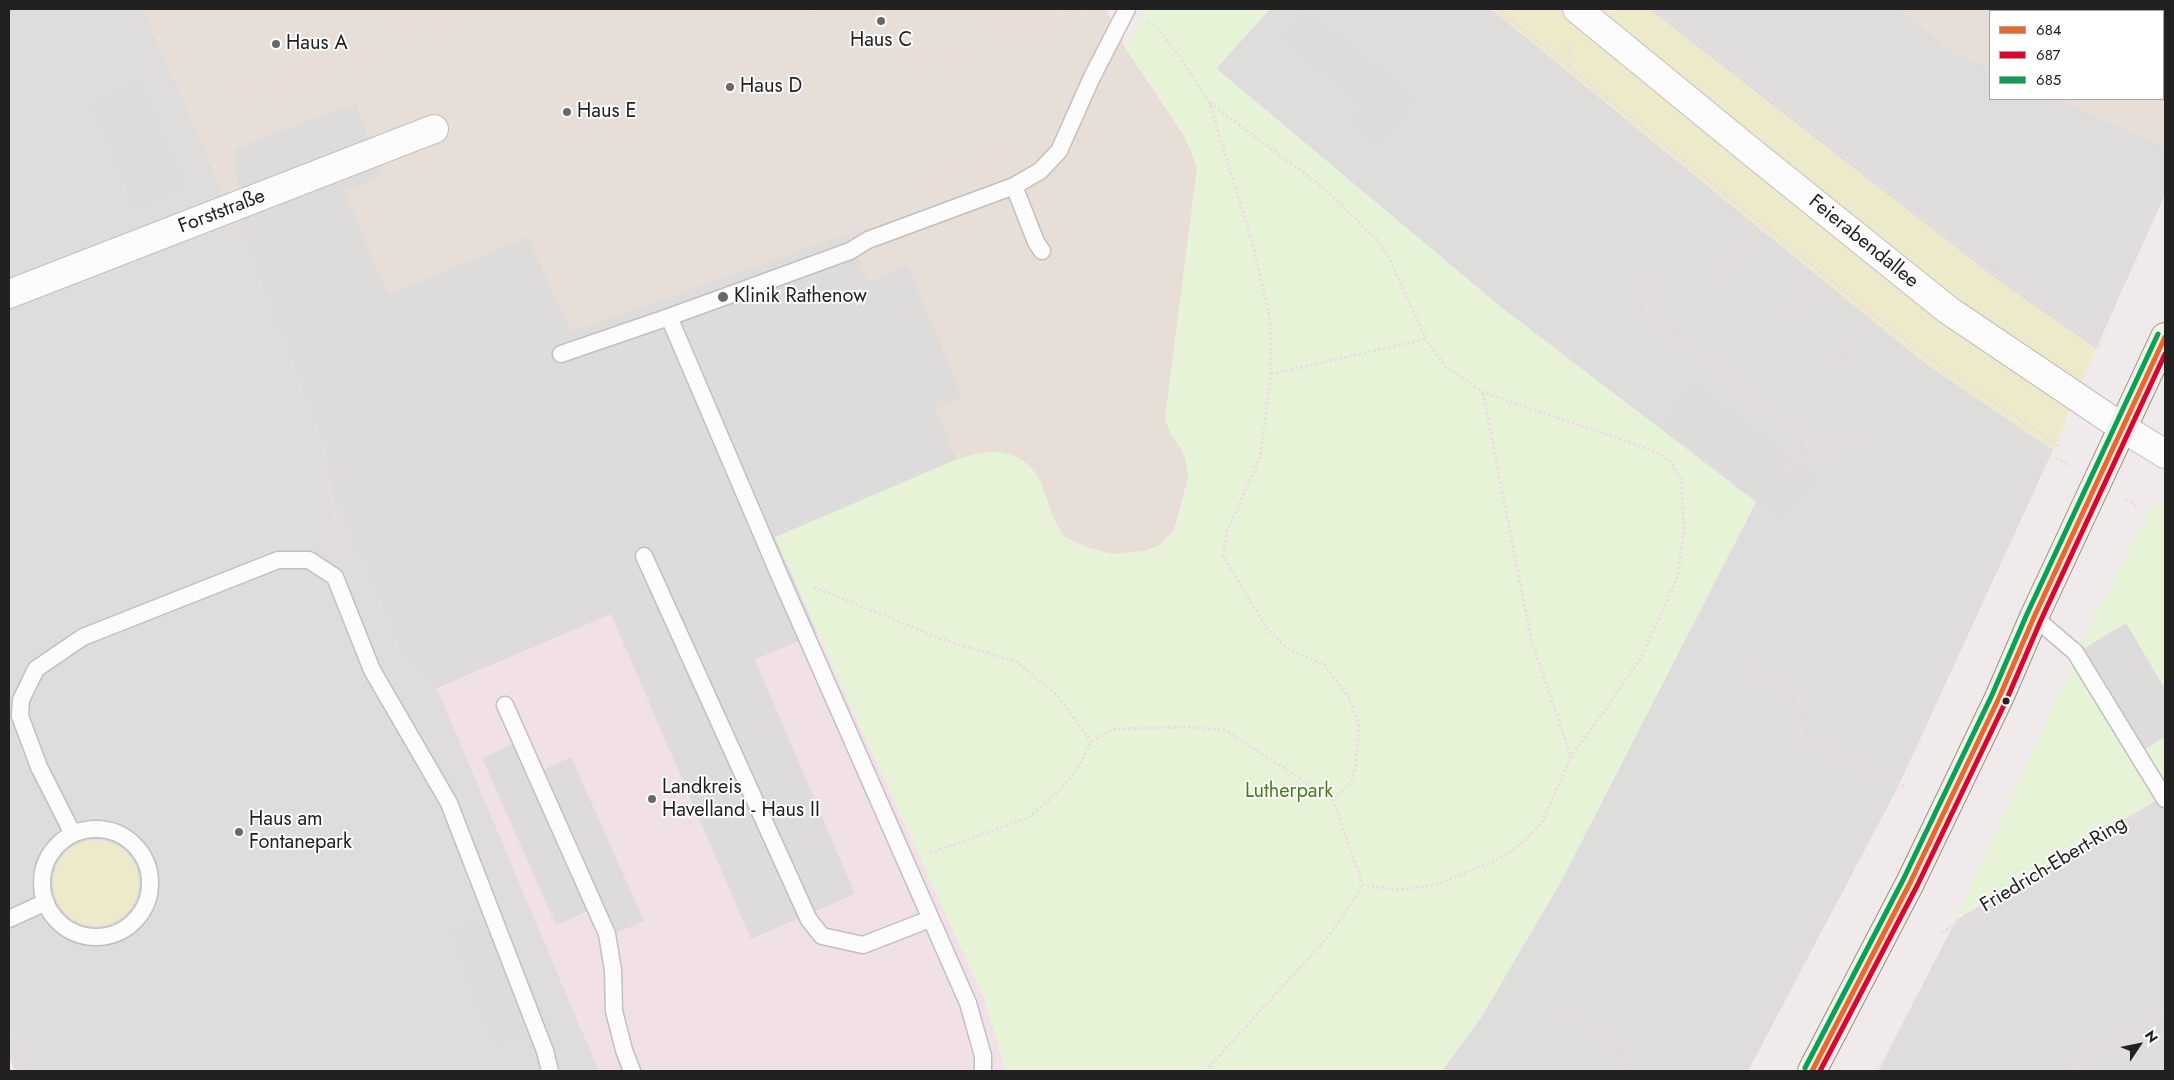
<!DOCTYPE html>
<html>
<head>
<meta charset="utf-8">
<style>
	body { margin:0 }
	#map { position:relative; width:2174px; height:1080px; overflow:hidden; background:#f0ebea; font-family:Jost,sans-serif }
	canvas { display:block }
	.frame { position:absolute; inset:0; border:10px solid #212121; pointer-events:none }
	.legend { position:absolute; left:1989px; top:10px; width:175px; height:90px; box-sizing:border-box; background:#fff; border:1px solid #a6a6a6; margin:0; padding:6px 9px; list-style:none; font-size:15px; color:#212121 }
	.legend li { display:flex; align-items:center; gap:10px; height:25px }
	.legend b { width:25px; border:1px solid #a6a6a6 }
	.north { position:absolute; left:2114px; top:1020px; width:50px; height:50px; -webkit-text-stroke:4px #fff; paint-order:stroke; rotate:56deg; font-size:14px; font-weight:700; line-height:20px; text-align:center; color:#212121 }
	.north::after { content:''; display:block; margin:auto; width:18px; height:22px; background:#212121; clip-path:polygon(50% 0,100% 100%,50% 72%,0 100%) }
</style>
</head>
<body>
<div id="map">
<canvas width="2174" height="1080"></canvas>
<div class="frame"></div>
<ul class="legend">
<li><b style="height:6px;background:#f26522"></b>684</li>
<li><b style="height:6px;background:#e4002b"></b>687</li>
<li><b style="height:6px;background:#00a651"></b>685</li>
</ul>
<div class="north">N</div>
</div>
<script>
const c = document.querySelector('canvas').getContext('2d');
c.lineJoin = 'round';
function fill(path, color) { c.fillStyle = color; c.fill(path, 'evenodd'); }
function strokePath(path, color, width, dash) { c.strokeStyle = color; c.lineWidth = width; c.lineCap = dash ? 'butt' : 'round'; c.setLineDash(dash || []); c.stroke(path); }
function label(font, color, halo, rows, align = 'center') {
  c.font = font + ' Jost,sans-serif'; c.lineWidth = 4; c.setLineDash([]); c.textBaseline = 'middle'; c.strokeStyle = halo; c.fillStyle = color; for (const [text, x, y, turn = 0] of rows) {
    c.save(); c.translate(x, y); c.rotate((+turn || 0) * Math.PI / 180); c.textAlign = isNaN(turn) ? turn : align; if (halo) c.strokeText(text, 0, 0); c.fillText(text, 0, 0); c.restore();
  }
}
const residential = new Path2D(`
	M9,9H143L241,233L326,452L328,482L404,660L437,688L599,1071H15L9,1057Z
	M1270,9H1491L1922,361L2053,450L1898,787L1748,1071H1442L1482,1016L1561,880L1756,502L1502,308L1216,68Z
	M1649,9H1900L1953,52L1990,69V99H2057L2165,147V194L2096,349L2000,282Z
	M2165,795V1071H1878L1956,920Z`);
const commercial = new Path2D(`
	M611,613L755,660L817,633L984,998L1001,1054L1004,1071H599L437,688Z`);
const education = new Path2D(`
	M143,9H1106L1126,49L1184,136L1193,154L1197,169L1165,419L1170,432L1185,455L1188,478L1174,530L1161,544L1145,551L1113,554L1086,547L1064,536L1051,515L1041,483L775,537L817,633L611,613L437,688L404,660L328,482L326,452L241,233Z
	M1900,9H2165V147L2057,99H2163V11H1990V69L1953,52Z`);
const grass = new Path2D(`
	M1491,9H1648L2000,282L2096,349L2053,450L1922,361Z
	M53 883a43 43 0 1 1 86 0a43 43 0 1 1-86 0Z`);
const park = new Path2D(`
	M1148,9H1270L1216,69L1502,308L1756,502L1562,880L1482,1016L1442,1071H1004L1001,1054L984,998L775,537L957,459C981,452 1004,446 1026,463C1045,478 1047,507 1058,527C1060,530 1062,535 1064,537C1085,554 1140,561 1162,543C1166,540 1172,533 1174,529C1178,520 1188,486 1188,477C1189,452 1172,440 1165,419L1197,169C1185,125 1151,87 1126,49Z
	M2165,503V795L1956,920L2092,622L2151,507Z`);
const parking = new Path2D(`
	M1305,9L1418,99L1380,145L1351,122L1364,105L1280,39Z
	M140,80L188,187L136,210L88,103Z
	M356,103L382,176L345,191L388,295L528,237L571,332L847,234L868,282L908,266L962,396L935,409L957,459L775,537L817,633L755,660L855,894L751,939L611,614L437,688L404,660L328,482L326,452L241,233L235,149Z
	M1693,381L1816,478L1783,520L1660,423Z
	M2126,623L2165,689V737L2142,751L2081,650Z
	M528,737L543,770L571,757L644,921L605,938L592,909L556,925L482,758Z
	M492,912L539,1031L495,1048L448,930Z`);
const path = new Path2D(`
	M462,9L464,18L481,44L489,68L492,100L521,176L511,238
	M809,9L834,72
	M1497,9L1917,350L2061,447
	M1657,9L1991,271L2102,348
	M359,14L371,44
	M1148,23L1155,26L1175,50L1209,102L1254,248L1270,320L1271,374L1260,458L1226,534L1223,556L1267,629L1288,649L1325,665L1349,698L1359,726L1356,765L1351,783L1333,800
	M1568,44L1571,70
	M1210,103L1324,188L1376,239L1390,260L1426,339L1446,367L1483,392L1657,452L1671,462L1681,479L1684,527L1678,576L1640,660L1571,757L1542,823L1521,844L1497,860L1435,885L1399,890L1363,885
	M1000,157L939,180L928,178L922,171L919,158L925,141L916,104L906,89L902,73L904,57C919,47 933,53 949,49C966,45 972,25 989,21C996,19 1005,22 1012,22C1040,19 1066,14 1094,14
	M1000,157L991,114L996,64L1010,22L1012,9
	M229,174C223,152 220,129 226,107L242,97L429,22L443,17L464,18
	M1645,271L1660,284L1646,311L1809,442
	M1725,275L1765,228
	M1783,321L1821,272
	M1835,363L1874,315
	M1271,374L1426,339
	M1483,393L1531,639L1571,757
	M2056,458L2071,466
	M1783,475L1809,442L1822,451L1842,440L1858,446
	M2126,499L2137,506
	M339,549L328,481L342,474H354
	M814,587L942,639L1017,662L1059,697L1091,742
	M1743,666L1798,693L1802,736L1905,787
	M930,853L1028,818L1057,793L1077,770L1091,742L1112,729L1190,727L1225,730L1333,800L1363,885
	M1942,933L2141,812
	M1564,1013L1621,1047L1627,1071
	M9,1028L28,1071
	M1205,1071L1327,938L1363,885
	M2067,1071L2165,1014`);
const service = new Path2D(`
	M1014,186L1036,242L1042,251
	M669,317L778,572L968,1003L983,1056V1071
	M561,354L669,317L850,251L868,240L1014,186L1040,171L1059,151L1092,77L1127,9
	M644,556L809,920L822,936L863,945L930,919
	M2034,617L2075,652L2165,799
	M505,705L607,934L613,970L614,1011L624,1050L632,1071
	M42 883a54 54 0 1 1 108 0a54 54 0 1 1-108 0Z
	M73,834L39,767L20,716L21,700L36,669L83,637L278,560H309L335,577L372,670L449,803L545,1051L550,1071
	M9,919L46,902`);
const minor = new Path2D(`
	M1577,9L1748,149L1948,310L2123,428L2165,454
	M9,294L434,129`);
const secondary = new Path2D(`
	M1812,1071L1910,883L1999,698L2034,617L2165,337`);
const bus1 = new Path2D(`
	M1812,1071L1910,883L1999,698L2034,617L2165,337`);
const bus2 = new Path2D(`
	M1820,1071L1917,886L2006,701L2041,620L2165,354`);
const bus3 = new Path2D(`
	M1805,1068L1903,880L1992,695L2027,614L2158,334`);
const markers = [
	[881,21,5,"#696867"],
	[276,44,5,"#696867"],
	[730,87,5,"#696867"],
	[567,112,5,"#696867"],
	[723,297,6,"#696867"],
	[2006,701,4.5,"#212121"],
	[652,799,5,"#696867"],
	[239,832,5,"#696867"]
];
const poiNames = [
	["Haus C",881,41,"center"],
	["Haus A",286,44],
	["Haus D",740,87],
	["Haus E",577,112],
	["Klinik Rathenow",734,297],
	["Landkreis",662,788],
	["Havelland - Haus II",662,811],
	["Haus am",249,820],
	["Fontanepark",249,843]
];
const streetNames = [
	["Forststraße",222,212,-21],
	["Feierabendallee",1863,242,39],
	["Friedrich-Ebert-Ring",2054,865,-31]
];
const parkNames = [
	["Lutherpark",1289,792]
];
fill(residential, '#dfdcdc');
fill(commercial, '#f1e1e7');
fill(education, '#e7ded7');
fill(grass, '#edeaca');
fill(park, '#e6f3d7');
fill(parking, '#dedbdb');
strokePath(service, '#c1bfbf', 19);
strokePath(minor, '#c1bfbf', 30);
strokePath(secondary, '#9b8f81', 30);
strokePath(path, '#ecdbe2', 3, [2.5, 2.5]);
strokePath(service, '#fdfcfc', 16);
strokePath(minor, '#fdfcfc', 28);
strokePath(secondary, '#f4f0ed', 28);
strokePath(bus1, '#f26522', 5);
strokePath(bus2, '#e4002b', 5);
strokePath(bus3, '#00a651', 5);
for (const [x, y, r, color] of markers) { const dot = new Path2D(); dot.arc(x, y, r, 0, 2 * Math.PI); c.fillStyle = color; c.fill(dot); strokePath(dot, '#fff', 2); }
label('20px', '#212121', '#fff', poiNames, 'left');
label('20px', '#212121', '#fff', streetNames);
label('20px', '#41840b', '#fff', parkNames);
</script>
</body>
</html>
